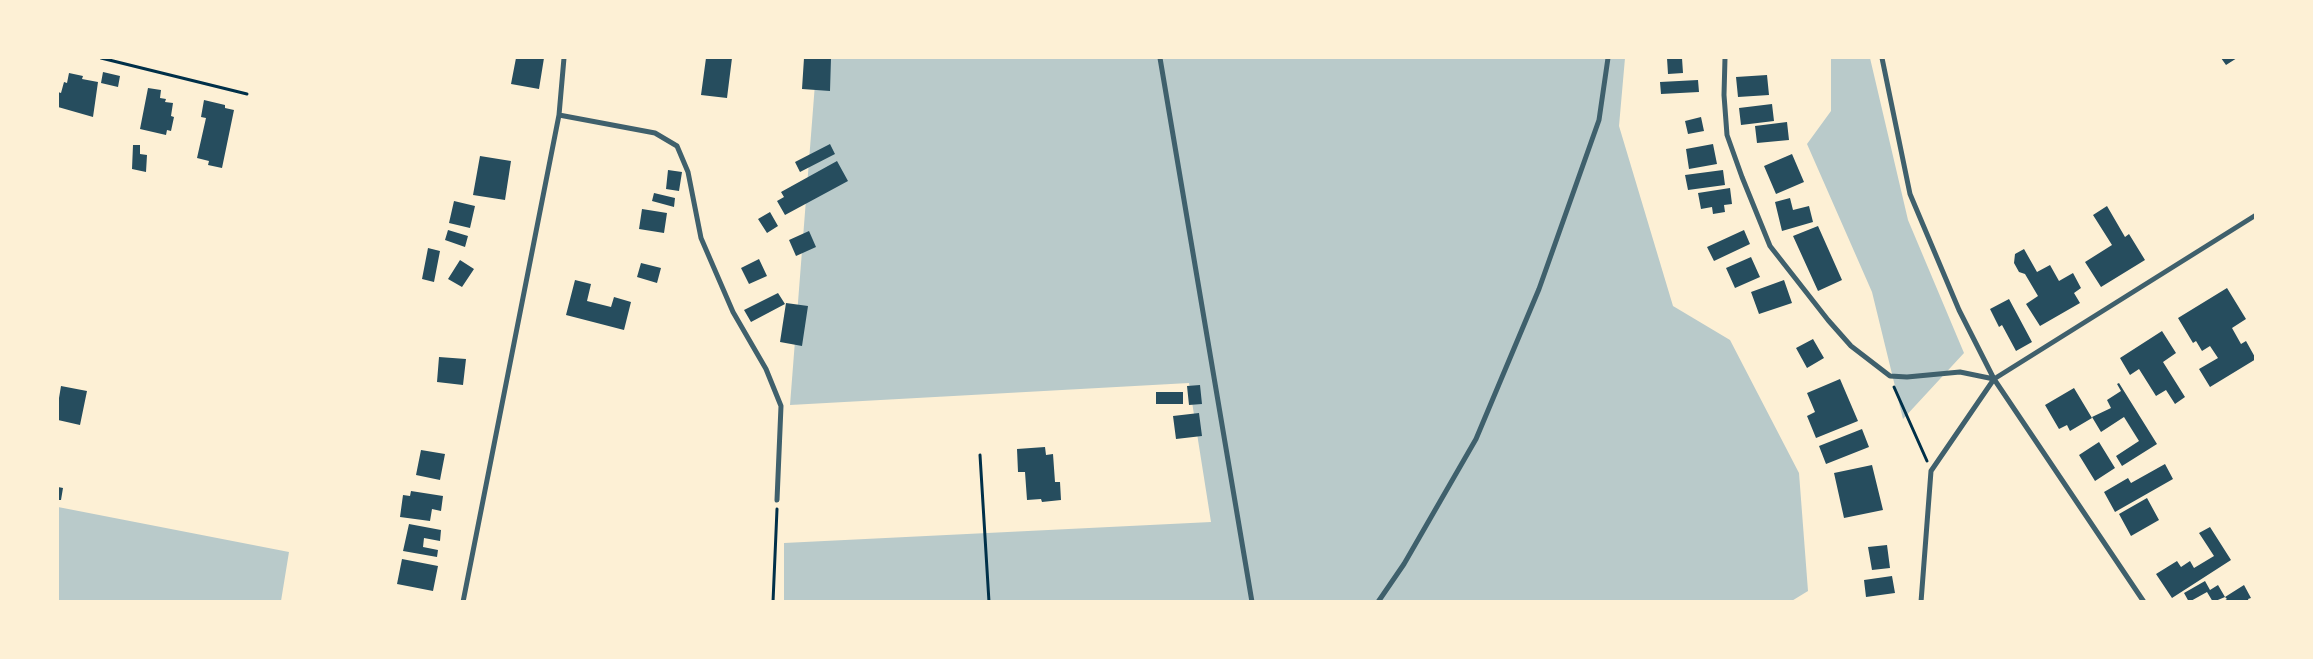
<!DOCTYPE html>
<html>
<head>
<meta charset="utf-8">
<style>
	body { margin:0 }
	#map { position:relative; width:2313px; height:659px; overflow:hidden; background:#fdf0d5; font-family:Bitter,serif }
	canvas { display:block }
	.frame { position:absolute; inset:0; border:59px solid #fdf0d5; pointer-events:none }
</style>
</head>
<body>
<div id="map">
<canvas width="2313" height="659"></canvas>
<div class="frame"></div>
</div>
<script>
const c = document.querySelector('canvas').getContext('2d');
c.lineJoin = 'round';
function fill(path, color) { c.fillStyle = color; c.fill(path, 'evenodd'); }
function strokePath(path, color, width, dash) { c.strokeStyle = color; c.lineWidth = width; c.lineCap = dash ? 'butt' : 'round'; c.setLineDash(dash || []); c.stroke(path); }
const green = new Path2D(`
	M817,58H1625L1619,126L1673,306L1730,340L1799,473L1808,591L1790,602H784V543L1211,522L1189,383L790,405Z
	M1831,58H1870L1908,220L1964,353L1903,419L1872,292L1807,144L1831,111Z
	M58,507L289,552L281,601H58Z`);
const building = new Path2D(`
	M516,58H544L539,89L511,84Z
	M706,58H732L727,98L701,95Z
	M804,58H831L830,91L802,89Z
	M1667,58H1682L1683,73L1668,74Z
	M2221,58H2237L2226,65Z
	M103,72L120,76L118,87L101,83Z
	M69,73L83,76L82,79L98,82L93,117L58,107V92L61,93L64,82L67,83Z
	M1767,75L1769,95L1738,97L1736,77Z
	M1698,80L1699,92L1661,94L1660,82Z
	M148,88L161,90L160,98L166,99L165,102L173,103L171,116L174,117L171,131L167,130L166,135L140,129Z
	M204,100L225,105V108L234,110L222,168L208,165L209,161L197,158L206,118L201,117Z
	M1772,104L1774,121L1741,125L1739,108Z
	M1701,117L1704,131L1688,134L1685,121Z
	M1787,122L1789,140L1757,143L1755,126Z
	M830,144L835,154L800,172L795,162Z
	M1713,144L1717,164L1689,169L1686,149Z
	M133,145H140V154L147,155L146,172L132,169Z
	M1792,154L1804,182L1776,194L1764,166Z
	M480,156L511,161L505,200L473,195Z
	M837,161L848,181L785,215L777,201L784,197L781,192Z
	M668,170L682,172L679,191L666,189Z
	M1723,170L1725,185L1688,190L1685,175Z
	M1730,188L1732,204L1724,205L1725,212L1713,214L1712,207L1701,209L1698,193Z
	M654,193L675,198L674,207L652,201Z
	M1790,198L1793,210L1809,206L1813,222L1782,231L1775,202Z
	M454,201L475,206L470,228L449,223Z
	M2107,206L2125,237L2129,234L2145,260L2101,287L2085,262L2112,245L2093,215Z
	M642,209L667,213L664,233L639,229Z
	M770,212L778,226L767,233L758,219Z
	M1818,226L1842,280L1818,291L1793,236Z
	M448,230L468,236L465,247L445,240Z
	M1744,230L1750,244L1714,261L1707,247Z
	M809,231L816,247L796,256L789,240Z
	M428,248L440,251L434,282L422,279Z
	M2024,249L2037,272L2050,265L2059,281L2073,273L2081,288L2074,293L2080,303L2040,326L2026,304L2038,296L2025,274L2019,272L2014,263L2015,254Z
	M1751,257L1760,277L1735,288L1726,268Z
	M759,259L767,276L749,284L741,268Z
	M460,260L474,269L462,287L448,279Z
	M641,263L661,268L657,283L637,277Z
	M575,280L591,284L587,301L611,307L614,297L631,302L624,330L566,315Z
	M1784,280L1792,303L1759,314L1751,292Z
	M2227,288L2246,319L2232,328L2241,344L2246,341L2256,359L2210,387L2199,369L2218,358L2210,346L2202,351L2196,341L2193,343L2178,318Z
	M778,293L785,304L751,322L744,310Z
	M2009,299L2032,342L2016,351L2002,325L1999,327L1990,309Z
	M786,303L808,306L802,346L780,342Z
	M2162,331L2176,353L2163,362L2185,397L2175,404L2166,390L2156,396L2139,369L2130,375L2120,358Z
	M1813,339L1824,358L1807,368L1796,348Z
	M439,357L466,359L463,385L437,382Z
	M1840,379L1858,421L1816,438L1807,416L1815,412L1807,393Z
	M2119,383L2157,444L2122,466L2116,456L2139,441L2124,417L2101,432L2092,417L2111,408L2107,400L2121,391L2117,384Z
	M1200,385L1202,404L1189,405L1187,386Z
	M61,386L87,391L80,425L58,420V404Z
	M2074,388L2092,418L2070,431L2067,425L2059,429L2045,405Z
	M1156,392H1183V404H1156Z
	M1199,413L1202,436L1176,439L1173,416Z
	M1862,429L1869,447L1826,464L1819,446Z
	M2099,442L2115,468L2095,481L2079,455Z
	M1045,447L1046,455L1053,454L1055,482H1060L1061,500L1042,502L1041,499L1027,500L1025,472H1018L1017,449Z
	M421,450L445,454L440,480L416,475Z
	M2165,464L2173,479L2115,512L2104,492L2128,478L2131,483Z
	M1872,465L1883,510L1844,518L1834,473Z
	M58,487L63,488L61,500H58Z
	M411,491L443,496L441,511L432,509L430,521L400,517L403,495L410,496Z
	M2147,498L2159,520L2131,536L2119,514Z
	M409,524L441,530L440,541L424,538L423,547L438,550L437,557L403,551Z
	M2210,527L2231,560L2172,598L2156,574L2177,561L2181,567L2190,561L2194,568L2214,556L2199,533Z
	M1887,545L1890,568L1872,570L1868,547Z
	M402,559L438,566L433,591L397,584Z
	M1892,576L1895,593L1866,597L1864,580Z
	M2205,581L2210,590L2218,585L2225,597L2213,602L2207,592L2189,602L2184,593Z
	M2244,585L2251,598L2248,599L2249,602H2222L2227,599L2225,597Z`);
const path = new Path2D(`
	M101,58L247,94
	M1894,387L1927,461
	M980,455L989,602
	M773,602L777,509`);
const minor = new Path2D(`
	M1160,58L1252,602
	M1725,58L1724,95L1727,135L1742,177L1770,246L1828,320L1851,346L1890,376L1907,377L1960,372L1994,379
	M1882,58L1910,194L1959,310L1994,379L2144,602
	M559,115L655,133L677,146L688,172L701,238L733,312L766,369L781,406L777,500
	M463,602L559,115L564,58
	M1378,602L1404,564L1476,439L1539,289L1599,120L1608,58
	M1921,602L1931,471L1994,379L2256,215`);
fill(green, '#b9caca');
fill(building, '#264d5e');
strokePath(path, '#003049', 3);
strokePath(minor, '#3f606c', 5);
</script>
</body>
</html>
